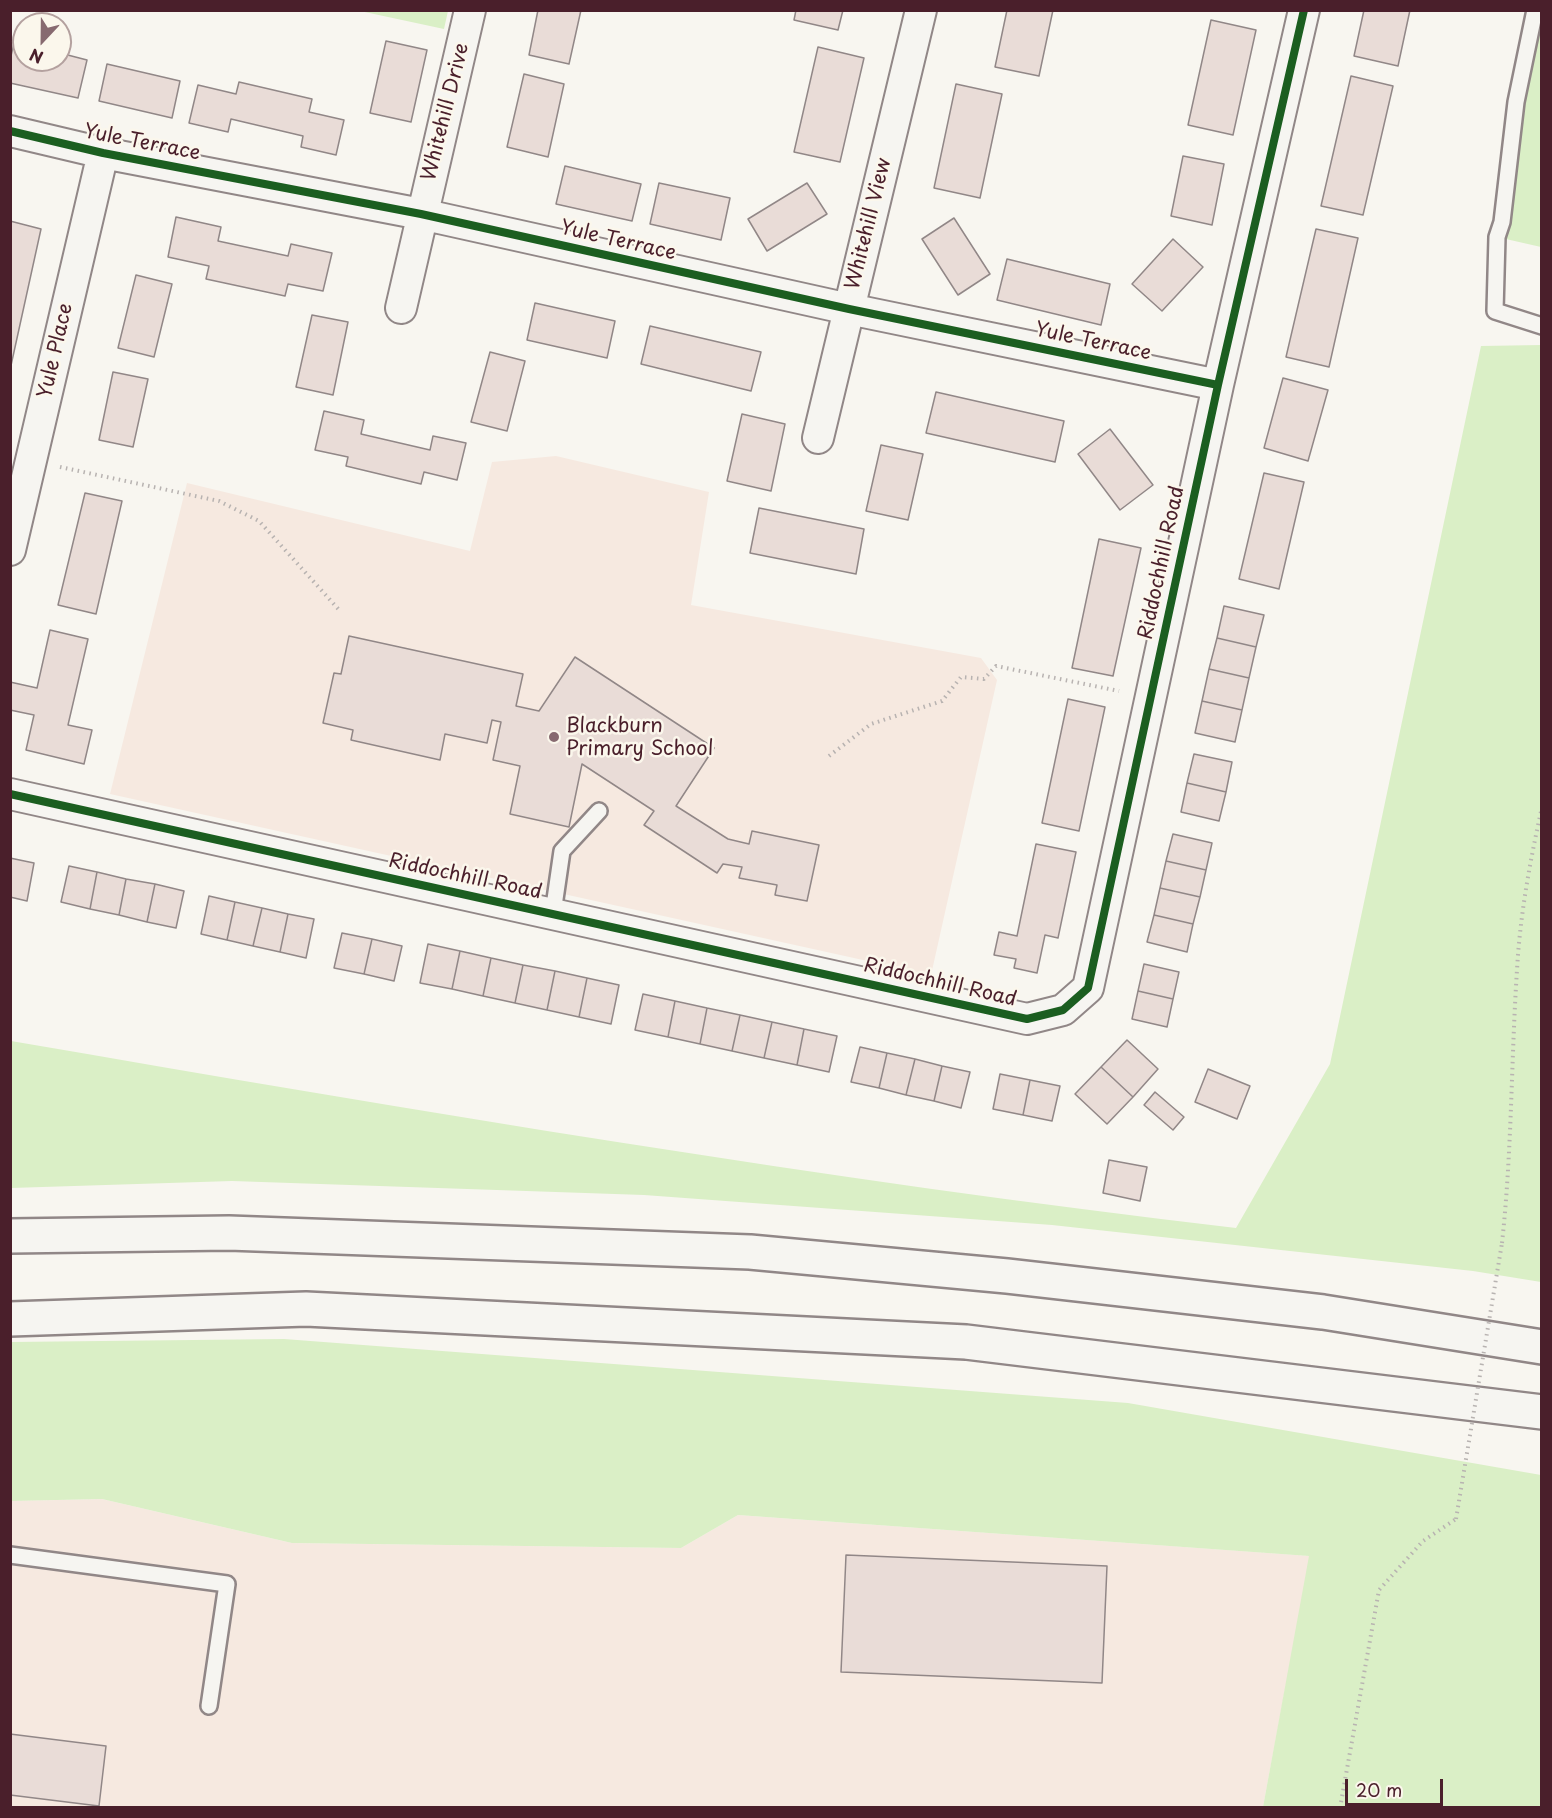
<!DOCTYPE html>
<html>
<head>
<meta charset="utf-8">
<style>
	body { margin:0 }
	#map { position:relative; width:1552px; height:1818px; overflow:hidden; background:#f8f6f0; font-family:"Playpen Sans",sans-serif }
	canvas { display:block }
	.frame { position:absolute; inset:0; border:12px solid #4a1f2b; pointer-events:none }
	.north { position:absolute; left:12px; top:12px; width:60px; height:60px; box-sizing:border-box; background:#fbf7ec; border:2px solid #b4a19f; border-radius:50%; rotate:202deg; font-size:16px; font-weight:700; line-height:24px; text-align:center; color:#4a1f2b }
	.north::after { content:''; display:block; margin:auto; width:21px; height:27px; background:#876a70; clip-path:polygon(50% 0,100% 100%,50% 72%,0 100%) }
	.scale { position:absolute; left:1345px; top:1779px; width:98px; height:27px; box-sizing:border-box; border:3px solid #4a1f2b; border-top:0; padding-left:8px; font-size:18px; line-height:21px; white-space:nowrap; color:#4a1f2b; -webkit-text-stroke:4px #fbf7ec; paint-order:stroke }
</style>
</head>
<body>
<div id="map">
<canvas width="1552" height="1818"></canvas>
<div class="frame"></div>
<div class="north">N</div>
<div class="scale">20 m</div>
</div>
<script>
const c = document.querySelector('canvas').getContext('2d');
c.lineJoin = 'round';
function fill(path, color) { c.fillStyle = color; c.fill(path, 'evenodd'); }
function strokePath(path, color, width, dash) { c.strokeStyle = color; c.lineWidth = width; c.lineCap = dash ? 'butt' : 'round'; c.setLineDash(dash || []); c.stroke(path); }
function label(font, color, halo, rows, align = 'center') {
  c.font = font + ' "Playpen Sans",sans-serif'; c.lineWidth = 5; c.setLineDash([]); c.textBaseline = 'middle'; c.strokeStyle = halo; c.fillStyle = color; for (const [text, x, y, turn = 0] of rows) {
    c.save(); c.translate(x, y); c.rotate((+turn || 0) * Math.PI / 180); c.textAlign = isNaN(turn) ? turn : align; if (halo) c.strokeText(text, 0, 0); c.fillText(text, 0, 0); c.restore();
  }
}
const built = new Path2D(`
	M556,456L709,492L691,605L981,658L997,680L931,975L110,794L187,483L470,551L492,462Z
	M102,1499L292,1543L681,1548L738,1515L1310,1556L1263,1807L11,1808L10,1501Z`);
const green = new Path2D(`
	M360,11H448L444,29Z
	M1541,18V247L1497,237Z
	M1541,345V1282L1473,1271L1052,1225L644,1195L232,1181L11,1188V1041C418,1111 825,1180 1236,1228L1330,1064L1481,346Z
	M284,1339L1128,1403L1541,1475V1807H1263L1309,1556L738,1515L681,1548L292,1543L102,1499L11,1501V1342Z`);
const building = new Path2D(`
	M538,10H581L569,64L529,55Z
	M796,10H843L838,30L794,20Z
	M1007,10H1053L1039,76L995,67Z
	M1364,10H1410L1398,66L1354,56Z
	M1211,20L1256,30L1233,135L1188,125Z
	M386,41L427,50L411,122L370,113Z
	M14,43L24,45V60H60V53L87,60L78,98L10,83V60Z
	M818,47L864,58L840,162L794,152Z
	M107,64L180,81L172,118L99,101Z
	M524,74L564,84L548,157L507,147Z
	M1351,76L1393,86L1363,215L1321,206Z
	M239,82L312,99L309,112L344,120L336,155L301,147L303,136L231,119L228,132L189,123L198,85L236,94Z
	M956,84L1002,94L980,198L934,188Z
	M1183,156L1224,164L1212,225L1171,216Z
	M565,166L641,184L632,221L556,204Z
	M659,183L730,198L721,240L650,224Z
	M807,183L827,214L767,251L748,219Z
	M176,217L221,227L218,241L288,256L291,244L332,253L323,291L288,284L285,296L206,279L209,266L168,257Z
	M954,218L990,274L958,295L922,239Z
	M10,221L41,229L10,370Z
	M1316,229L1358,238L1329,367L1286,357Z
	M1173,239L1203,267L1162,311L1132,284Z
	M1007,259L1110,284L1101,325L997,300Z
	M136,275L172,284L154,357L118,348Z
	M535,303L615,321L607,358L527,340Z
	M312,315L348,322L333,395L296,387Z
	M650,326L761,352L751,391L641,364Z
	M490,352L525,361L507,431L471,422Z
	M113,372L148,379L133,447L99,440Z
	M1283,378L1328,390L1308,461L1264,448Z
	M936,392L1064,421L1055,462L926,433Z
	M324,411L364,420L361,434L430,450L433,436L466,443L457,480L424,472L421,484L346,466L348,457L315,450Z
	M742,414L785,424L771,491L727,481Z
	M1110,429L1153,485L1120,510L1078,454Z
	M881,445L923,454L908,520L866,511Z
	M1264,473L1304,482L1279,589L1239,579Z
	M85,493L122,501L96,614L58,605Z
	M759,508L864,529L856,574L750,553Z
	M1099,539L1141,548L1113,676L1072,668Z
	M1224,606L1264,615L1256,647L1217,638Z
	M50,630L88,639L68,725L92,730L84,764L26,750L34,715L10,710V682L37,688Z
	M349,636L523,674L516,706L539,711L575,657L714,748L676,806L728,839L749,844L752,831L819,845L807,901L775,895L777,885L739,878L742,867L723,864L717,873L644,825L654,811L582,764L569,827L510,814L520,766L493,760L501,722L492,720L487,743L445,734L440,760L351,740L353,730L323,723L334,673L341,674Z
	M1217,638L1256,647L1249,678L1209,669Z
	M1209,669L1249,678L1242,710L1202,701Z
	M1068,699L1105,707L1079,831L1042,823Z
	M1202,701L1242,710L1235,742L1195,733Z
	M1194,754L1232,762L1226,792L1187,783Z
	M1187,783L1226,792L1219,821L1181,812Z
	M1173,834L1212,843L1206,870L1166,861Z
	M1036,844L1076,852L1058,938L1045,935L1037,973L1014,968L1016,959L994,955L999,932L1017,936Z
	M10,858L34,863L27,901L10,897Z
	M1166,861L1206,870L1200,897L1160,888Z
	M69,866L97,872L90,909L61,902Z
	M97,872L126,879L119,915L90,909Z
	M126,879L155,884L147,922L119,915Z
	M155,884L184,891L176,928L147,922Z
	M1160,888L1200,897L1193,924L1154,915Z
	M209,896L235,902L227,940L201,934Z
	M235,902L262,908L253,946L227,940Z
	M262,908L288,914L280,952L253,946Z
	M288,914L314,919L306,958L280,952Z
	M1154,915L1193,924L1187,952L1147,942Z
	M342,933L372,939L364,974L334,968Z
	M372,939L402,946L394,981L364,974Z
	M428,944L460,951L452,989L420,983Z
	M460,951L491,958L483,996L452,989Z
	M491,958L523,965L515,1003L483,996Z
	M1144,964L1179,972L1173,999L1138,991Z
	M523,965L555,971L547,1010L515,1003Z
	M555,971L587,978L579,1017L547,1010Z
	M587,978L619,985L611,1024L579,1017Z
	M1138,991L1173,999L1167,1027L1132,1019Z
	M643,994L675,1001L668,1037L635,1030Z
	M675,1001L707,1008L700,1044L668,1037Z
	M707,1008L740,1015L732,1051L700,1044Z
	M740,1015L772,1022L764,1058L732,1051Z
	M772,1022L804,1029L797,1065L764,1058Z
	M804,1029L837,1036L829,1072L797,1065Z
	M1127,1040L1158,1069L1133,1097L1101,1067Z
	M860,1047L887,1053L879,1088L851,1082Z
	M887,1053L915,1059L906,1095L879,1088Z
	M915,1059L942,1066L934,1101L906,1095Z
	M942,1066L970,1072L961,1108L934,1101Z
	M1101,1067L1133,1097L1107,1124L1075,1094Z
	M1208,1069L1250,1086L1237,1119L1195,1102Z
	M1000,1074L1030,1080L1023,1115L993,1109Z
	M1030,1080L1060,1086L1052,1121L1023,1115Z
	M1155,1092L1184,1117L1173,1130L1144,1105Z
	M1109,1160L1147,1167L1140,1201L1103,1193Z
	M846,1555L1107,1566L1102,1683L841,1672Z
	M10,1734L106,1746L99,1806L10,1795Z`);
const path = new Path2D(`
	M60,467L219,501L259,521L341,612
	M829,756L871,724L942,701L961,677L984,679L996,666L1119,691
	M1502,1243C1512,1152 1511,1061 1517,970C1520,915 1530,861 1542,807
	M1340,1808L1379,1590L1423,1541L1456,1519`);
const lane = new Path2D(`
	M1535,10L1516,102L1502,222L1497,237L1495,311L1542,326
	M553,913L562,851L599,811
	M10,1555L227,1584L209,1706`);
const street = new Path2D(`
	M10,131L103,153L421,214L849,309L1218,385
	M401,308L470,10
	M818,438L921,10
	M10,550L103,153
	M10,794L1027,1019L1063,1010L1088,988L1218,385L1304,10`);
const highway = new Path2D(`
	M10,1236L229,1233L750,1252L1007,1276L1323,1312L1542,1347
	M10,1319L306,1309L966,1342L1542,1412`);
const pathBridge = new Path2D(`
	M1456,1519L1502,1243`);
const cycleway = new Path2D(`
	M10,131L103,153L421,214L849,309L1218,385
	M10,794L1027,1019L1063,1010L1088,988L1218,385L1304,10`);
const markers = [
	[554,737,6,"#876a70"]
];
const streetNames = [
	["Whitehill Drive",446,112,-76],
	["Yule Terrace",142,143,11],
	["Whitehill View",869,224,-76],
	["Yule Terrace",618,241,13],
	["Yule Terrace",1093,342,12],
	["Yule Place",56,351,-77],
	["Riddochhill Road",1162,563,-78],
	["Riddochhill Road",465,877,12],
	["Riddochhill Road",940,983,13]
];
const poiNames = [
	["Blackburn",566,726],
	["Primary School",566,749]
];
fill(built, '#f6e9e0');
fill(green, '#daefc6');
fill(building, '#e9dcd7');
strokePath(building, '#918787', 1.5);
strokePath(lane, '#918787', 20);
strokePath(street, '#918787', 34);
strokePath(highway, '#918787', 38);
strokePath(path, '#b8b3b1', 4, [1.5, 4.5]);
strokePath(lane, '#f6f5f1', 15);
strokePath(street, '#f6f5f1', 30);
strokePath(highway, '#f6f5f1', 33);
strokePath(pathBridge, '#b8b3b1', 4, [1.5, 4.5]);
strokePath(cycleway, '#1b5e20', 8);
for (const [x, y, r, color] of markers) { const dot = new Path2D(); dot.arc(x, y, r, 0, 2 * Math.PI); c.fillStyle = color; c.fill(dot); strokePath(dot, '#fbf7ec', 2); }
label('20px', '#4a1f2b', '#fbf7ec', streetNames);
label('20px', '#4a1f2b', '#fbf7ec', poiNames, 'left');
</script>
</body>
</html>
